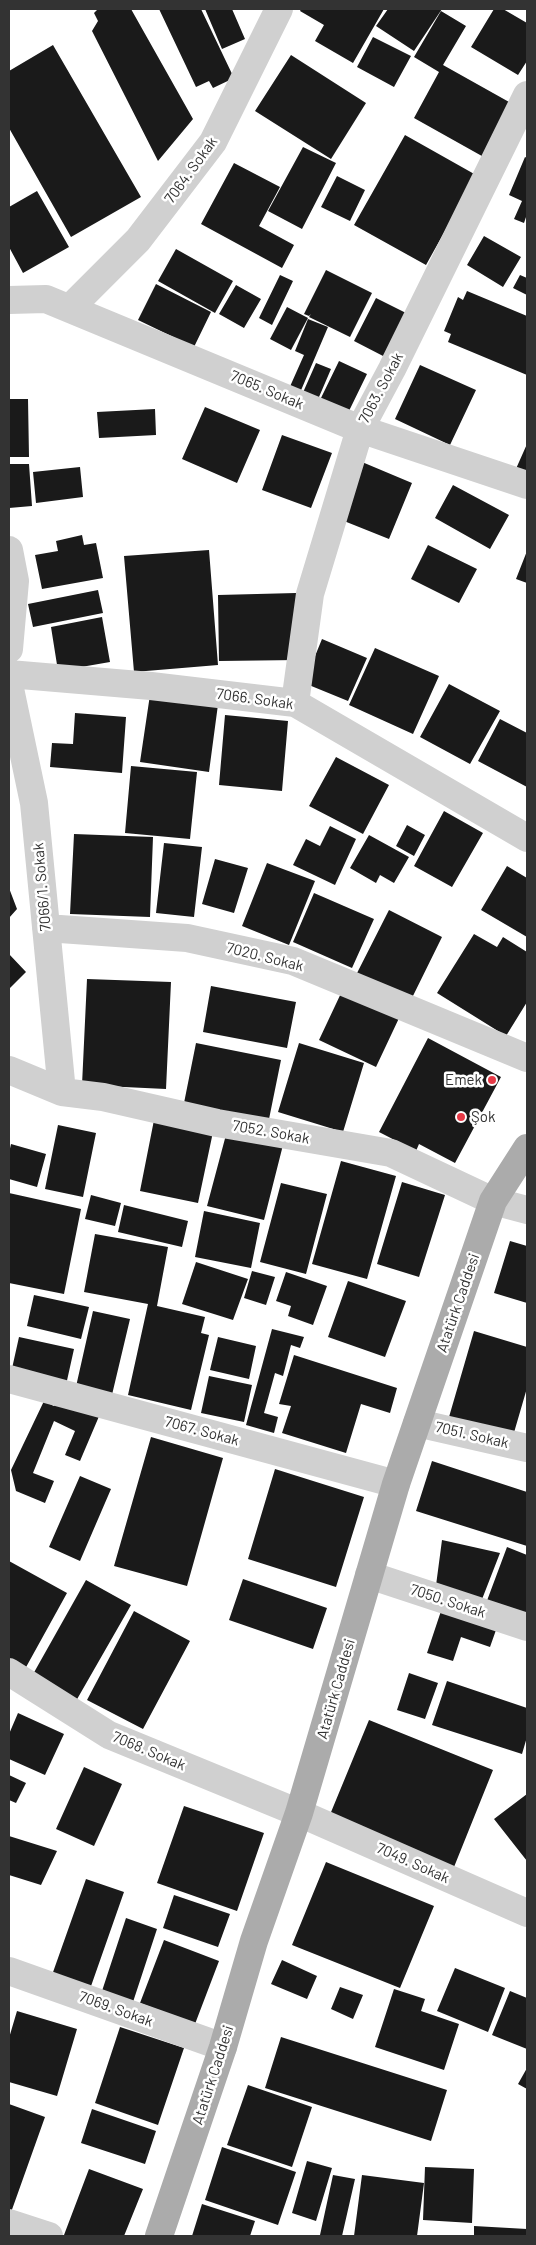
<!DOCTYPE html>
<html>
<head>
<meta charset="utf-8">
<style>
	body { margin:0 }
	#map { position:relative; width:536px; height:2245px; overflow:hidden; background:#fff; font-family:Barlow,sans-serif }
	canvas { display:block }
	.frame { position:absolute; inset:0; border:10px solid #333; pointer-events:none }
</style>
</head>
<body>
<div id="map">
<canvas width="536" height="2245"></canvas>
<div class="frame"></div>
</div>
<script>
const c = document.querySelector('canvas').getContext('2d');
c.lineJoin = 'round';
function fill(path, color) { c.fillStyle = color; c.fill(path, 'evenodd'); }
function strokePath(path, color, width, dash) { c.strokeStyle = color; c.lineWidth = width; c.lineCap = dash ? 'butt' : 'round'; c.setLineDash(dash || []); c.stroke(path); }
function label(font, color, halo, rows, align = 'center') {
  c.font = font + ' Barlow,sans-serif'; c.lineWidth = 5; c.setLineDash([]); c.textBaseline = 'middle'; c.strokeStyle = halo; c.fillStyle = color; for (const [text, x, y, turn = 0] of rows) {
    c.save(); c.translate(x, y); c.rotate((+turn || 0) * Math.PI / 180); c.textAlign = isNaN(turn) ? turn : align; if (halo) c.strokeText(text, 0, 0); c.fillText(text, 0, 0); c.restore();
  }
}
const building = new Path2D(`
	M98,9H131L193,119L158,161L92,31L98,21L94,13Z
	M159,9H201L234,78L213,88L209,81L196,87Z
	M205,9H232L245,39L222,49Z
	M301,9H384L353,63L315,41L324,25L300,11Z
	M388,9H442L414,51L376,26Z
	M494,9H503L527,23V61L518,75L471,47Z
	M441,11L466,26L443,65L518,107L489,160L414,118L439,72L414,57Z
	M373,37L411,56L394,87L357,67Z
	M53,45L141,197L71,237L9,128V71Z
	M291,55L366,103L331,159L255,111Z
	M405,135L476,175L426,265L354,225Z
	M303,147L336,163L302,229L268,211Z
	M525,157L527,158V214L524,223L514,219L522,201L509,195Z
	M234,163L280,187L259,226L294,245L282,268L201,224Z
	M337,176L365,190L350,221L321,207Z
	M37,191L69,247L23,273L9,247V207Z
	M484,236L521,257L503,287L467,265Z
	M176,249L233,281L215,313L158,281Z
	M326,270L372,293L350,337L309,317L311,314L309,316L304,314Z
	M280,275L293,281L272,325L259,318Z
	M520,275L527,278V295L513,288Z
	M156,284L211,312L194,347L138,320Z
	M236,285L261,299L244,328L219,314Z
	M467,291L527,316V375L448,342L451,334L444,331L458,297L463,300Z
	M376,298L408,314L385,357L354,341Z
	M287,307L308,318L291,350L270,339Z
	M308,319L328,327L299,395L288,391L304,355L295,351Z
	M339,361L367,374L348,413L320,400Z
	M316,363L331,369L316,404L301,397Z
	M420,365L476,390L450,445L395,419Z
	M9,399H28L29,457H9Z
	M205,407L260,430L237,483L182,459Z
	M155,409L156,435L99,438L97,412Z
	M282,435L332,453L311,508L262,490Z
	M527,444V476L515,471Z
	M362,462L412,483L389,539L339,519Z
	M9,464H29L32,506L9,508Z
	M80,467L83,497L36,503L33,472Z
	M453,485L509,515L490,549L435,518Z
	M82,535L84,545L96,543L103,578L42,589L35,555L58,551L56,541Z
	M428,545L477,569L459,603L411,579Z
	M209,550L218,665L134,672L124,556Z
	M527,551V583L516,579Z
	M98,590L103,613L33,627L28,604Z
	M296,593L298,660L219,661L218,595Z
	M102,617L110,662L58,671L51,627Z
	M322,639L367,658L348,701L304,683Z
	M375,648L439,676L413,734L349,705Z
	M449,684L500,711L470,764L420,737Z
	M151,688L219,697L209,772L140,762Z
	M75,713L126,717L122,773L50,767L52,743L73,744Z
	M225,715L288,721L282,791L219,785Z
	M500,719L527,733V787L478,761Z
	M336,757L389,785L363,834L309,806Z
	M131,766L197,772L190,839L125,833Z
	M444,811L483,833L452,887L414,866Z
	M407,825L425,835L414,856L396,846Z
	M330,826L356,839L335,885L293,865L306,839L320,846Z
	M74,834L153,837L150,917L70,914Z
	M369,835L409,857L394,883L380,875L376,883L350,868Z
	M164,843L202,847L194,917L156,913Z
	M215,859L248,868L234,913L202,904Z
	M267,863L315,881L289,945L242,926Z
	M507,866L527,878V937L481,910Z
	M9,888L17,909L9,918Z
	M314,893L374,919L352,968L293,942Z
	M389,910L442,937L409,1004L355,977Z
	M474,934L497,947L503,937L527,952V1002L506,1036L437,993Z
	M9,954L26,972L9,989Z
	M87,979L171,982L166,1089L82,1085Z
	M211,986L296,1002L287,1048L203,1032Z
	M343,989L400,1016L376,1067L319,1040Z
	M428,1038L501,1077L455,1163L419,1144L416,1151L379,1132Z
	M196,1043L281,1060L268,1124L183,1108Z
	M299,1043L364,1063L343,1132L278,1112Z
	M154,1120L213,1132L198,1203L140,1191Z
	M58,1125L96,1133L83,1197L45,1189Z
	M227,1131L283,1145L264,1220L207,1206Z
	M11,1144L46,1154L37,1187L9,1179V1153Z
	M341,1161L396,1176L367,1279L312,1264Z
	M402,1182L445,1195L419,1277L377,1264Z
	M281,1183L327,1194L306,1274L260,1262Z
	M9,1193L81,1209L64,1294L9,1283Z
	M91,1195L121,1203L115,1226L85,1219Z
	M124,1205L188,1221L182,1247L118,1232Z
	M204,1211L260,1223L251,1268L195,1257Z
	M95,1234L168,1247L157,1306L205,1317L201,1333L209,1335L191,1410L128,1395L148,1304L84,1292Z
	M510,1241L527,1246V1303L494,1293Z
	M196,1262L248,1279L233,1320L182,1304Z
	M252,1271L275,1277L266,1305L244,1298Z
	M286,1272L327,1286L313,1325L288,1316L291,1306L276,1301Z
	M348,1281L406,1301L385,1357L328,1337Z
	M34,1295L89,1307L81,1339L27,1326Z
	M93,1311L130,1319L111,1399L75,1391Z
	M272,1329L304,1337L300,1348L291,1345L283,1376L275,1373L264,1413L278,1417L274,1433L246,1425Z
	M474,1331L527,1347V1388L513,1436L449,1417Z
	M19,1337L74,1349L66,1385L11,1373Z
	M218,1337L256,1346L249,1379L210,1370Z
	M294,1355L397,1388L390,1413L361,1404L346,1453L282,1433L291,1406L279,1404Z
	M209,1376L252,1385L244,1422L201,1413Z
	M61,1398L100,1414L80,1461L65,1455L75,1431L54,1421L33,1473L54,1481L45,1503L16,1491L11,1470L44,1401L54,1406Z
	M151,1437L223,1458L187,1586L114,1566Z
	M432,1461L527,1492V1546L416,1511Z
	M275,1469L364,1497L336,1587L248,1559Z
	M80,1476L111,1489L80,1561L49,1547Z
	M442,1540L500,1553L479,1607L435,1593Z
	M507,1547L527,1555V1621L485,1606Z
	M9,1561L67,1593L25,1669L9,1660Z
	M243,1579L327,1608L313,1649L229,1620Z
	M86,1580L131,1605L76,1701L32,1676Z
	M134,1611L190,1641L143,1729L87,1700Z
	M441,1611L496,1630L490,1647L461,1637L453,1661L427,1653Z
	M409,1673L438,1683L425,1719L397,1710Z
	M447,1681L527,1708V1737L522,1754L432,1725Z
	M18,1713L64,1734L45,1775L9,1759V1734Z
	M369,1720L493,1770L454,1867L329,1817Z
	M84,1767L122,1784L94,1846L56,1829Z
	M9,1775L26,1783L16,1803L9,1800Z
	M527,1794V1861L494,1819Z
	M184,1806L264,1833L237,1911L157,1883Z
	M9,1836L57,1851L41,1885L9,1875Z
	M326,1862L434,1906L400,1988L292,1945Z
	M86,1879L124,1892L90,1989L52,1975Z
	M174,1895L230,1914L218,1947L163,1928Z
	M126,1918L157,1929L133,2002L102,1991Z
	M164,1940L219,1961L195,2024L140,2003Z
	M282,1960L317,1976L307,1999L271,1984Z
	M455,1968L505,1988L488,2032L437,2011Z
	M340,1987L363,1995L353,2019L331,2009Z
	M394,1989L425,1999L421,2011L459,2024L444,2070L375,2047Z
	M510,1991L527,1998V2049L492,2035Z
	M17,2011L77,2029L57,2096L9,2082V2038Z
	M120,2027L184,2048L158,2125L95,2103Z
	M281,2037L447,2090L431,2141L265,2088Z
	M527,2068V2089L518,2084Z
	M248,2085L312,2107L292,2167L227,2145Z
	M9,2104L45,2117L9,2218Z
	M92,2109L156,2131L145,2164L81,2143Z
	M222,2147L296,2172L278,2225L205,2200Z
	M307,2161L332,2168L316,2221L292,2213Z
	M425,2167L474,2169L472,2223L423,2220Z
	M89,2169L143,2189L124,2236L64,2235Z
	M333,2175L355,2179L342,2236H324L320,2235Z
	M362,2175L424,2183L417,2236H354Z
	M202,2204L255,2221L250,2236H192Z
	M474,2226L527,2229V2236H474Z`);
const minor = new Path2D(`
	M9,300L46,299L360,429L527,485
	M70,308L138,240L213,142L279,9
	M9,550L15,581L9,649
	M9,674L151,686L295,703L527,838
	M9,684L34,803L62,1092
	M295,703L310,594L360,429L392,369L527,95
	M46,928L187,938L293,961L527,1058
	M9,1070L62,1092L103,1097L217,1123L391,1153L493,1201L527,1210
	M9,1379L396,1484
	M417,1423L527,1448
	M369,1575L527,1627
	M9,1672L109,1735L299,1813L527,1913
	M9,1971L223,2047
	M9,2223L49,2236`);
const major = new Path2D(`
	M159,2236L223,2047L254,1941L299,1813L396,1484L493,1201L527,1148`);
const markers = [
	[492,1080,5,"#e63946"],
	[461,1117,5,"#e63946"]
];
const streetNames = [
	["7064. Sokak",191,170,-54],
	["7063. Sokak",381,388,-62],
	["7065. Sokak",267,390,23],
	["7066. Sokak",255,699,8],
	["7066/1. Sokak",42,887,-95],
	["7020. Sokak",265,957,14],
	["7052. Sokak",271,1132,10],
	["Atatürk Caddesi",458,1303,-71],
	["7067. Sokak",202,1431,15],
	["7051. Sokak",472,1435,13],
	["7050. Sokak",448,1601,18],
	["Atatürk Caddesi",336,1689,-74],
	["7068. Sokak",149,1751,23],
	["7049. Sokak",413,1863,24],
	["7069. Sokak",116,2009,20],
	["Atatürk Caddesi",213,2075,-72]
];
const poiNames = [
	["Emek",482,1080],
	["Şok",471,1117,"left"]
];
fill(building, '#1a1a1a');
strokePath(minor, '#d0d0d0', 28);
strokePath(major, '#ababab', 28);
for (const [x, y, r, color] of markers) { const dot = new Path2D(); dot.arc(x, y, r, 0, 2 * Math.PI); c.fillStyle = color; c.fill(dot); strokePath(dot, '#fff', 2); }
label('15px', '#333', '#fff', streetNames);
label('15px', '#333', '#fff', poiNames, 'right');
</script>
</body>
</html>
